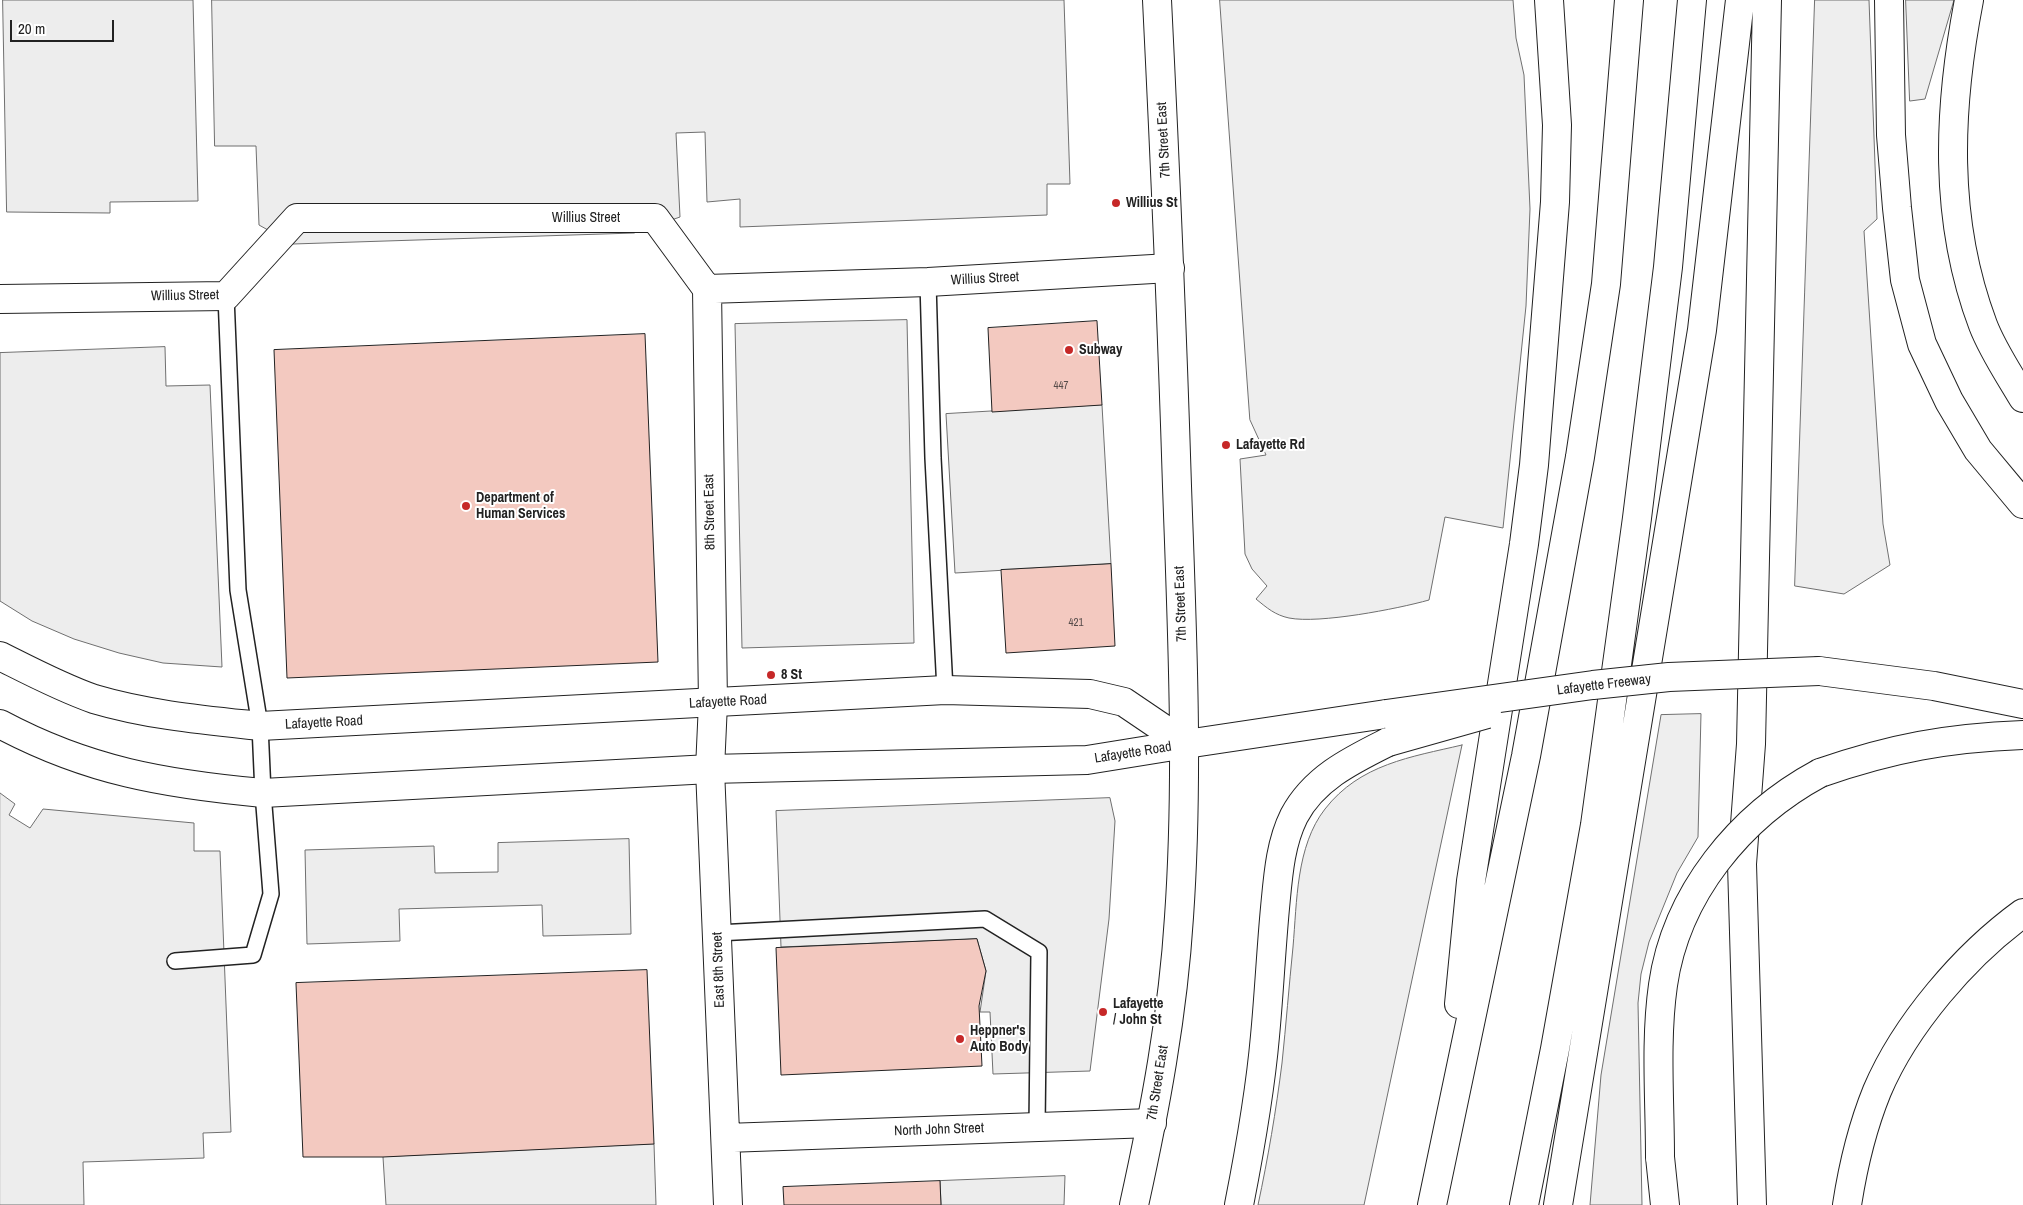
<!DOCTYPE html>
<html>
<head>
<meta charset="utf-8">
<style>
	body { margin:0 }
	#map { position:relative; width:2023px; height:1205px; overflow:hidden; background:#fff; font-family:"Archivo Narrow",sans-serif }
	canvas { display:block }
	.scale { position:absolute; left:10px; top:20px; width:104px; height:22px; box-sizing:border-box; border:2px solid #222; border-top:0; padding-left:6px; font-size:15px; line-height:18px; white-space:nowrap; color:#222; -webkit-text-stroke:4px #fff; paint-order:stroke }
</style>
</head>
<body>
<div id="map">
<canvas width="2023" height="1205"></canvas>
<div class="scale">20 m</div>
</div>
<script>
const c = document.querySelector('canvas').getContext('2d');
c.lineJoin = 'round';
function fill(path, color) { c.fillStyle = color; c.fill(path, 'evenodd'); }
function strokePath(path, color, width, dash) { c.strokeStyle = color; c.lineWidth = width; c.lineCap = dash ? 'butt' : 'round'; c.setLineDash(dash || []); c.stroke(path); }
function label(font, color, halo, rows, align = 'center') {
  c.font = font + ' "Archivo Narrow",sans-serif'; c.lineWidth = 4; c.setLineDash([]); c.textBaseline = 'middle'; c.strokeStyle = halo; c.fillStyle = color; for (const [text, x, y, turn = 0] of rows) {
    c.save(); c.translate(x, y); c.rotate((+turn || 0) * Math.PI / 180); c.textAlign = isNaN(turn) ? turn : align; if (halo) c.strokeText(text, 0, 0); c.fillText(text, 0, 0); c.restore();
  }
}
const green = new Path2D(`
	M1220,0H1513L1516,38L1524,75L1530,209L1526,306L1503,528L1445,517L1429,600C1397,609 1319,624 1289,618C1275,615 1267,608 1256,599L1267,586L1252,569L1245,554L1240,459L1266,455L1250,420Z
	M1815,0H1869L1877,219L1864,231L1883,524L1890,565L1844,594L1795,586Z
	M1906,0H1954L1925,99L1910,101Z
	M1701,714L1698,837L1677,873L1649,942L1641,974L1638,1003L1642,1205H1590L1601,1075L1661,715Z
	M1462,745L1364,1205H1258C1268,1158 1276,1111 1282,1063C1286,1025 1289,986 1293,947C1297,902 1296,846 1325,809C1360,764 1411,757 1462,745Z`);
const parking = new Path2D(`
	M3,0H193L198,201L110,202V213L7,212Z
	M212,0H1064L1070,184H1047V215L740,227V199L707,202L705,132L676,133L680,217L634,233L293,244L259,225L256,146H215Z
	M907,320L914,643L742,648L735,324Z
	M165,347L166,386L210,385L222,667L163,663L119,653L74,639L32,621L0,601V353Z
	M1102,405L1111,564L955,573L946,414Z
	M0,793L15,804L9,815L30,828L43,809L194,823V851H220L231,1132L203,1133L204,1158L83,1162L84,1205H0Z
	M1110,798L1115,821L1109,919L1090,1071L993,1074L990,1012H980L986,971L977,939L781,947L776,811Z
	M629,839L631,934L543,936L542,905L399,909L400,941L307,944L305,850L434,846L435,873L498,872V843Z
	M654,1144L656,1205H386L383,1157Z
	M1065,1176L1064,1205H941L940,1181Z`);
const building = new Path2D(`
	M1097,321L1102,405L992,412L988,328Z
	M645,334L658,662L287,678L274,350Z
	M1111,564L1115,646L1006,653L1001,570Z
	M977,939L986,971L979,1006L982,1066L781,1075L776,948Z
	M647,970L654,1144L383,1157H303L296,983Z
	M940,1181L941,1205H784L783,1187Z`);
const service = new Path2D(`
	M928,282L933,458L945,690
	M717,933L985,919L1039,952L1037,1127
	M175,961L253,955L271,894L263,793L260,726L238,590L226,296`);
const minor = new Path2D(`
	M707,289L713,703L710,769L728,1205
	M0,299L226,296L297,218H655L707,289L928,282L1170,268
	M726,1138L1152,1123`);
const secondary = new Path2D(`
	M0,656C30,671 62,688 94,699C148,715 204,720 260,726L945,690L1090,694L1124,702L1186,744
	M0,724C88,771 165,784 263,793L710,769L1087,760L1186,744
	M1134,1205C1155,1110 1173,1014 1179,917C1189,773 1182,630 1177,486C1172,324 1165,162 1157,0`);
const motorway = new Path2D(`
	M1889,0L1891,135L1897,208L1905,280L1922,344L1949,401L1978,450L2023,504
	M1969,0C1948,109 1943,219 1983,325C1993,351 2009,374 2023,398
	M1819,671L1934,686L2023,704
	M1186,744L1386,714
	M1820,773C1892,748 1947,738 2023,735
	M1459,1004L1471,881L1524,544L1534,465L1555,202L1557,125L1549,0
	M1660,1157L1665,1205
	M1239,1205C1250,1149 1260,1093 1265,1036C1269,994 1271,951 1275,908C1278,877 1280,844 1294,816C1314,778 1352,760 1388,742
	M1432,1205L1526,756L1580,457L1606,284L1629,0
	M1524,1205L1555,1049L1595,825L1637,518L1668,267L1692,0
	M1558,1205L1702,330L1740,0
	M1752,1205L1742,864L1751,744L1767,0
	M1847,1205C1853,1166 1862,1128 1877,1091C1905,1025 1965,955 2023,913`);
const motorwayBridge = new Path2D(`
	M1386,714L1593,685L1669,677L1819,671
	M1388,742L1487,714
	M1660,1157C1660,1100 1655,1041 1663,985C1676,894 1740,816 1820,773`);
const markers = [
	[1116,203,5,"#c62828"],
	[1069,350,5,"#c62828"],
	[1226,445,5,"#c62828"],
	[466,506,5,"#c62828"],
	[771,675,5,"#c62828"],
	[1103,1012,5,"#c62828"],
	[960,1039,5,"#c62828"]
];
const numberNames = [
	["447",1061,386],
	["421",1076,623]
];
const streetNames = [
	["7th Street East",1164,140,-93],
	["Willius Street",586,218],
	["Willius Street",985,279,-3],
	["Willius Street",185,296,-1],
	["8th Street East",710,512,-91],
	["7th Street East",1181,604,-92],
	["Lafayette Freeway",1604,685,-7],
	["Lafayette Road",728,702,-3],
	["Lafayette Road",324,723,-3],
	["Lafayette Road",1133,753,-9],
	["East 8th Street",719,970,-92],
	["7th Street East",1158,1083,-81],
	["North John Street",939,1130,-2]
];
const poiNames = [
	["Willius St",1126,203],
	["Subway",1079,350],
	["Lafayette Rd",1236,445],
	["Department of",476,498],
	["Human Services",476,514],
	["8 St",781,675],
	["Lafayette",1113,1004],
	["/ John St",1113,1020],
	["Heppner's",970,1031],
	["Auto Body",970,1047]
];
fill(green, '#eee');
strokePath(green, '#6f6f6f', 1);
fill(parking, '#ededed');
strokePath(parking, '#6f6f6f', 1);
fill(building, '#f3c9c0');
strokePath(building, '#222', 1);
strokePath(service, '#222', 18);
strokePath(minor, '#222', 30);
strokePath(secondary, '#222', 30);
strokePath(motorway, '#222', 30);
strokePath(service, '#fff', 15);
strokePath(minor, '#fff', 28);
strokePath(secondary, '#fff', 28);
strokePath(motorway, '#fff', 28);
strokePath(motorwayBridge, '#222', 30, []);
strokePath(motorwayBridge, '#fff', 28);
for (const [x, y, r, color] of markers) { const dot = new Path2D(); dot.arc(x, y, r, 0, 2 * Math.PI); c.fillStyle = color; c.fill(dot); strokePath(dot, '#fff', 2); }
label('11px', '#564c4a', null, numberNames);
label('14px', '#222', '#fff', streetNames);
label('bold 14px', '#222', '#fff', poiNames, 'left');
</script>
</body>
</html>
